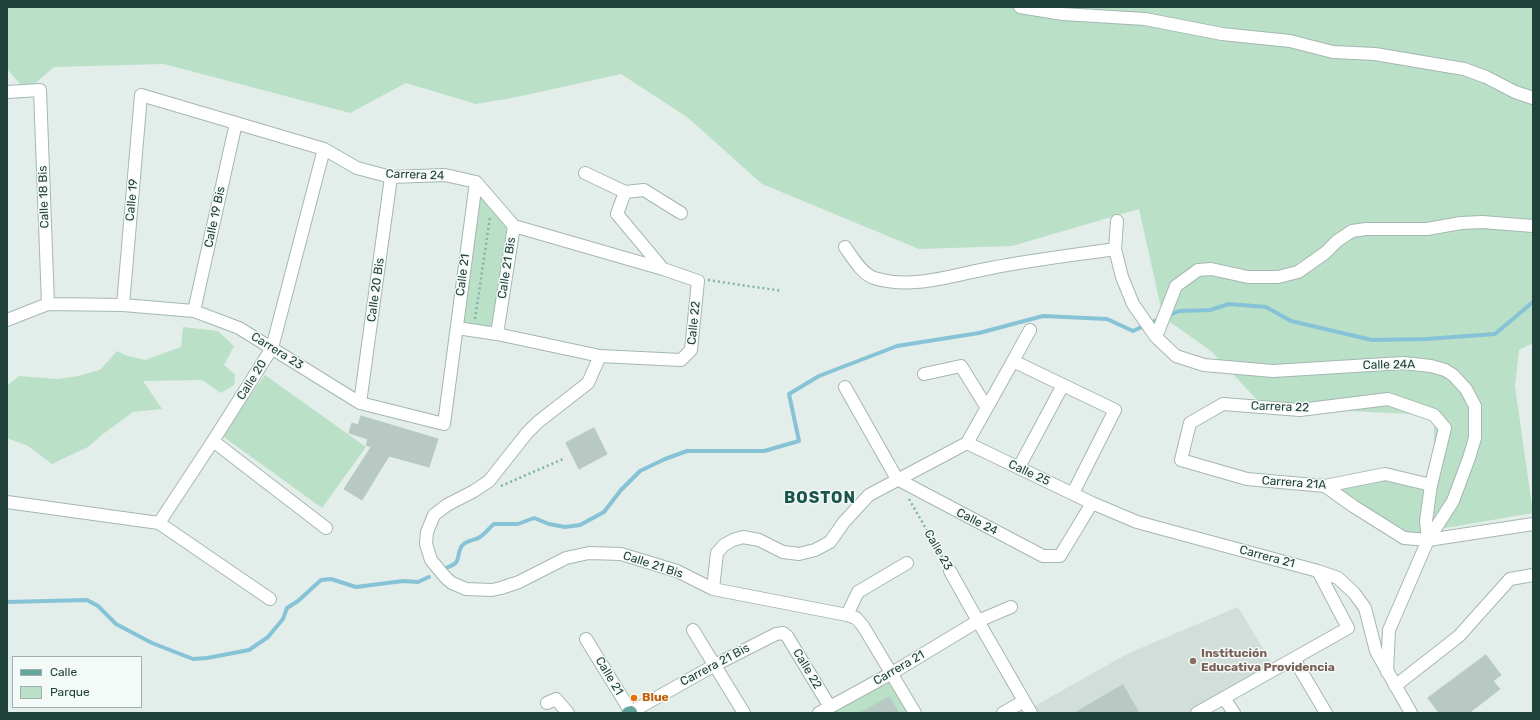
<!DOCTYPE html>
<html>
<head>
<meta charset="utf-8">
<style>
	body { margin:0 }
	#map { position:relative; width:1540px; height:720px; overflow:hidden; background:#e3eeea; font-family:Rubik,sans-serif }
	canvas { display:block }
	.frame { position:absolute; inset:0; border:8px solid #21413b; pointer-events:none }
	.legend { position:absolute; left:12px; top:656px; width:130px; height:52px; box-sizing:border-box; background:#f4faf7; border:1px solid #a0b0ac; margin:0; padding:5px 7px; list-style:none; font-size:12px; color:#21413b }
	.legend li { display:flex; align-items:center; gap:8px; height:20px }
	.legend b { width:20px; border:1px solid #a0b0ac }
</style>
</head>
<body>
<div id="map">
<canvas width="1540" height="720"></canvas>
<div class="frame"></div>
<ul class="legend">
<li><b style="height:5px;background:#64a69b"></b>Calle</li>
<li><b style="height:11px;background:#bae0c8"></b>Parque</li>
</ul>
</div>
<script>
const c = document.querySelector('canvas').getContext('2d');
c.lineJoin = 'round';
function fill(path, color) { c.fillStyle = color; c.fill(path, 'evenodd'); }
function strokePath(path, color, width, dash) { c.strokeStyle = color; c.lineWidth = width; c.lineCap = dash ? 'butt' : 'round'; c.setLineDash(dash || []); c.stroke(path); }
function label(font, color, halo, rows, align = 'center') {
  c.font = font + ' Rubik,sans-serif'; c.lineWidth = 3; c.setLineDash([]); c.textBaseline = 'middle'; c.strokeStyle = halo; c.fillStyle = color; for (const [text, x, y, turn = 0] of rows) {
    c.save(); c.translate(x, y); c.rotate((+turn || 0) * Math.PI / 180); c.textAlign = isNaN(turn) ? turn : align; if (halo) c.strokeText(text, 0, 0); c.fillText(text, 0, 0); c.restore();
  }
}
const built = new Path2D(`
	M1238,607L1275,669L1197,713H1031L1029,709L1129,653Z`);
const green = new Path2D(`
	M7,7H1533V343L1519,350L1515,386L1533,513L1434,530V415L1264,407L1211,351L1163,317L1139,209L1012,246L919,249L762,184L687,117L621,74L512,98L476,104L406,83L350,113L164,64L54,67L26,91L7,69Z
	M476,182L514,226L497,334L457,328Z
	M183,327L218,331L234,346L224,365L235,374L234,385L221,393L202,380L143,381L162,409L133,412L103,434L88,447L52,464L28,446L7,438V386L19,376L58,379L78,376L100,370L117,351L125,355L145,360L181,347Z
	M265,375L366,447L322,508L221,435Z
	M1385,474L1431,485L1428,540L1404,538L1325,486Z
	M892,673L915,713H899L889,697L860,713H819Z`);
const stream = new Path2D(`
	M1167,316L1179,311L1210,310L1229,304L1266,307L1291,321L1372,340L1426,339L1495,334L1533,302
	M446,568C463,561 455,560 461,547C465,540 474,541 480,537C485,534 489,528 494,524H518L534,518L549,524L565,527L580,525L604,512L621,490L640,471L665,459L687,451H764L799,441L789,394L819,376L897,346L979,333L1043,316L1107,319L1133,331L1159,319
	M7,602L87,600L98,606L116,624L152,643L193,659L207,658L249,650L268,637L283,619L287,608L298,601L321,580L331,579L356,587L403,581L418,582L429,577`);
const building = new Path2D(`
	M361,416L438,439L429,467L389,456L362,500L344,489L371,447L366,445L368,439L349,433L352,423L358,425Z
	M594,428L607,454L579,469L566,443Z
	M1486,655L1501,675L1493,681L1500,689L1469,713H1439L1428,698Z
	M1123,685L1139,713H1075Z
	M889,697L899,713H860Z`);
const path = new Path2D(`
	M708,280L782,291
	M475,319L490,217
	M501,486L563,459
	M909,499L945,562`);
const minor = new Path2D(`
	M1020,7L1063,14L1145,19L1222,34L1290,41L1333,52L1375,54L1464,69L1486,77L1515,92L1533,98
	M7,92L40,90L48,304
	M585,173L625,192
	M1117,221L1115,249L1122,277L1133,304L1156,337L1176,356L1204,365L1273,371L1403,363L1431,366L1445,370L1453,375L1466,389L1475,406V438L1469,458L1453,501L1428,540L1389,630L1387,672
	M845,247C852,257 862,274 874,278C913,290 952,275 991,268C1032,260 1074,255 1115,249
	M663,269L617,214L625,192L644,190L681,213
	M123,305L141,95L324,149L357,168L391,177L445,175L476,182L514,226L663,269L698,281L691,350L681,360L600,356L497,334L457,328
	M194,311L236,123
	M7,320L48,304L123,305L194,311L239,328L360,403L444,424L476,182
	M1030,330L1013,361L1115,410L1073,493
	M497,334L514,226
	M1156,337L1176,286L1198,270L1211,269L1248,277H1278L1298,272L1325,253L1337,241L1352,231L1366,229H1427L1461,223L1482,222L1533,226
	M600,356L588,383L538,422L527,433L489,481L474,491L447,505L434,515L427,532L426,544L431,560L446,578L452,583L466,589L492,590L501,588L519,582L566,558L589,553L621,554L677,571L713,589L717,553L724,545L733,540L743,537L759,540L783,552L799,554L815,550L830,542L844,522L869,495L967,443
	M924,374L961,366L987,408
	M845,387L897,479
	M360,403L391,177
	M213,441L326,528
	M967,443L1092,503L1137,522L1318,571L1338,578L1354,593L1365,608L1376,651L1411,713
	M967,443L1013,361
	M1019,467L1063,385
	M897,479L1043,556H1060L1092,503
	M1325,486L1353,506L1404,538L1428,540L1533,524
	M7,502L159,523L270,599
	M159,523L213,441L272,348L324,149
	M1428,540L1426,521L1431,485L1445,428L1434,415L1388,399L1300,410L1223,404L1190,423L1181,460L1247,479L1325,486L1385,474L1431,485
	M950,571L978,621L1031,713
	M713,589L847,615L856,618L863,626L915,713
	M847,615L858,592L907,563
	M693,630L744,713
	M586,639L631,712L715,665L776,634L783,633L787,636L830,707
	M1294,659L1326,713
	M1395,686L1459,636L1510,579L1533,575
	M1224,698L1234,713
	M547,703L556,699L568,713
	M819,713L892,673L978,621L1011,607
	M1003,713L1024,701
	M1197,713L1348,628L1318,571`);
const major = new Path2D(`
	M628,713L631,712V713`);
const markers = [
	[1193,661,4,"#8d6e63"],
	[634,698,4,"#e8710a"]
];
const streetNames = [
	["Carrera 24",415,175,2],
	["Calle 18 Bis",44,197,-92],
	["Calle 19",132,200,-85],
	["Calle 19 Bis",215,217,-78],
	["Calle 21 Bis",507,268,-81],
	["Calle 21",463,275,-83],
	["Calle 20 Bis",376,290,-82],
	["Calle 22",694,323,-84],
	["Carrera 23",277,351,32],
	["Calle 24A",1389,365,-1],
	["Calle 20",252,380,-58],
	["Carrera 22",1280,407,2],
	["Calle 25",1029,473,25],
	["Carrera 21A",1294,483,4],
	["Calle 24",977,522,27],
	["Calle 23",938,550,60],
	["Carrera 21",1267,557,15],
	["Calle 21 Bis",653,565,18],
	["Carrera 21 Bis",715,665,-28],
	["Carrera 21",899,668,-30],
	["Calle 22",807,669,59],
	["Calle 21",609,676,59]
];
const educationNames = [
	["Institución",1201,654],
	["Educativa Providencia",1201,668]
];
const foodNames = [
	["Blue",642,698]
];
const districtNames = [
	["BOSTON",820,498]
];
fill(built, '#d1ded9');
fill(green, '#bae0c8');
strokePath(stream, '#87c3d6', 4);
fill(building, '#b8c9c3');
strokePath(building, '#b5c8c2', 1);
strokePath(minor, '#a5b7b2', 14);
strokePath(major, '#c1cac8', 14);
strokePath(path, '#81b3a8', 2.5, [2, 3]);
strokePath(minor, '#fff', 12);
strokePath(major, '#64a69b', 12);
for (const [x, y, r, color] of markers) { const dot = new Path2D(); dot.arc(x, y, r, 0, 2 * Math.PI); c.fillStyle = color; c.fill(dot); strokePath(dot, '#f4faf7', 1.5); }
label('12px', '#21413b', '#f4faf7', streetNames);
label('bold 12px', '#785e54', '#f4faf7', educationNames, 'left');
label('bold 12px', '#c56008', '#f4faf7', foodNames, 'left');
c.letterSpacing = '1px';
label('bold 16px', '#1b544b', '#f4faf7', districtNames);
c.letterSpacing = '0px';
</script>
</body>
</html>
